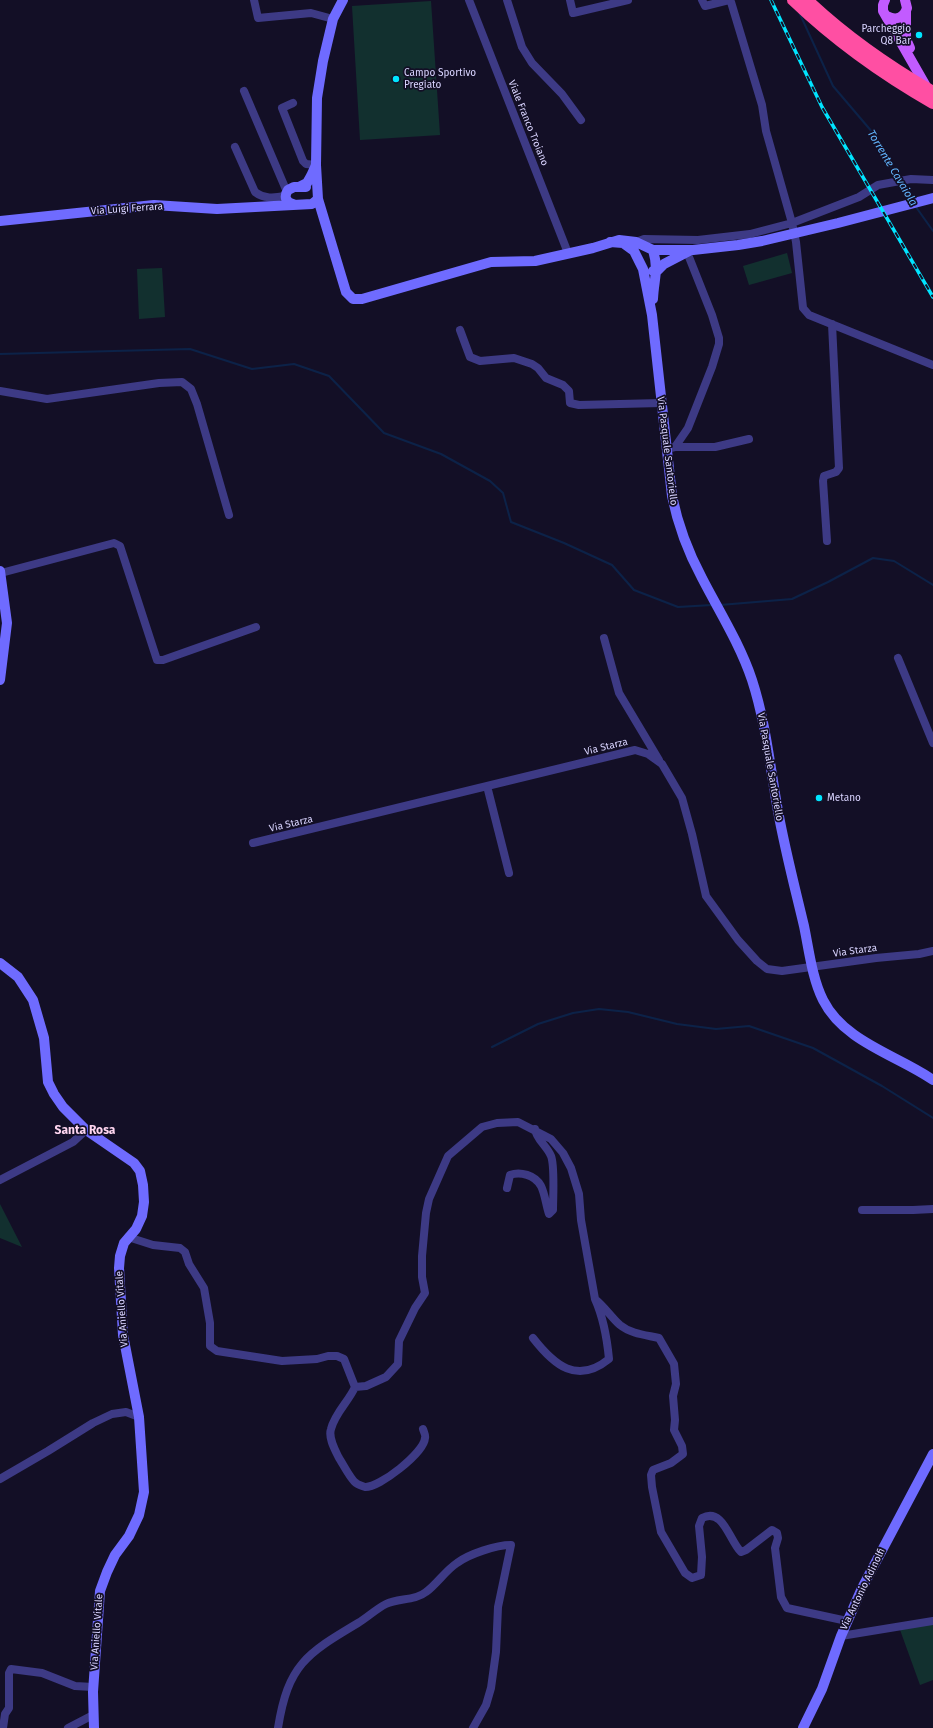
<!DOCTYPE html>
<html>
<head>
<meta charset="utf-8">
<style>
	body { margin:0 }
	canvas { display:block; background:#130f26 }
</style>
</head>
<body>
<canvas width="933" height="1728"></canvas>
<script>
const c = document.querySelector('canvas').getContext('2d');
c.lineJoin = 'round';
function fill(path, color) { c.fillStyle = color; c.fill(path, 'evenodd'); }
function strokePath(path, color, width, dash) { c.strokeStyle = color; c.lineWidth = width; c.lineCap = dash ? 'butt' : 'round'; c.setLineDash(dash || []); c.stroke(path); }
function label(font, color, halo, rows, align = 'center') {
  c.font = font + ' "Fira Sans",sans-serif'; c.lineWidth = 3.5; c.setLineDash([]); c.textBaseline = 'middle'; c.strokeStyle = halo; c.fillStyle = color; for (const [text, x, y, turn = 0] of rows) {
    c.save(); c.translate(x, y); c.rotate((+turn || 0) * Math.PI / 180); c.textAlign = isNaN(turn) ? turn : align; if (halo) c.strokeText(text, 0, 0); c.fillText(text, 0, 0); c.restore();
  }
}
const green = new Path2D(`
	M431,1L440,135L360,140L352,6Z
	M787,253L792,273L749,285L743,266Z
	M162,268L165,317L139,319L137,269Z
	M0,1204L22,1247L0,1238Z
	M933,1621V1680L920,1685L899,1627Z`);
const stream = new Path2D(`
	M799,12L833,86L873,133L898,180
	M900,184L911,200
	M916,207L933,231
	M0,354L190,349L252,369L294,364L329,376L384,433L441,454L490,481L503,493L511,522L564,543L612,565L634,590L678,607L712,605
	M720,605L792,599L828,582L873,558L894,561L933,585
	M492,1047L538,1024L573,1013L599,1009L628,1012L677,1024L716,1029L749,1026L813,1048L882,1086L933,1118`);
const street = new Path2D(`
	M254,0L258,18L311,13L333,19
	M469,0L568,253
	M507,0L522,47L532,63L562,94L581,120
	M570,0L573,13L628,0
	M702,0L705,6L729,0L731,2L762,105L766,131L792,223L796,242L803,308L809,315L933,365
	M244,91L287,192
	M293,103L282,108L303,161L306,164L316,165
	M235,147L255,192C264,199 274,198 285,196
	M635,245L636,242L644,239L698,240L750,234L792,223L859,197L878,185L911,179L933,180
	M460,330L470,357L480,361L514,358L532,364L538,368L546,378L563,385L569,391L570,403L579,405L661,403
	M0,391L47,399L159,383L182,382L191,389L197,404L229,515
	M675,447H715L749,439
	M666,449L675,447L688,428L712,367L719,344V338L712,315L687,252
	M827,541L823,481L824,476L836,472L839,468L832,324
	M1,573L114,543L120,546L157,660H163L256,627
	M604,638L619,693L659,760
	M898,658L933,743
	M487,786L509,873
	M253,843L635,750L648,754L662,764L682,798L692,834L706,896L738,940L757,961L767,969L782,971L876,958L919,954L933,951
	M0,1180L73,1142L86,1130
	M507,1188L510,1175C520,1171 535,1175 541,1186C545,1194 546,1205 549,1214L553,1210C553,1198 555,1166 551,1156C547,1146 536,1139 535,1129
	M862,1210H913L933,1209
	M128,1237L153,1245L180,1248L185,1252L189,1264L204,1288L210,1323V1346L217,1351L282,1361L317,1359L328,1356H337L344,1359L355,1387L366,1386L386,1377L398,1364L399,1341L415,1308L425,1293L422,1277V1256L426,1213L429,1199L448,1156L482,1127L497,1123L518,1122L551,1139L563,1153L571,1168L579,1194L581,1220L595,1299
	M533,1338C554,1365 577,1385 609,1359C607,1338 604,1319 595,1299C605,1307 611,1317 620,1325C631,1334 646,1335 659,1338L674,1364L676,1384L673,1396L675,1420L674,1430L682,1446L683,1454L671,1463L653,1470L651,1475L652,1487L661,1532L685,1573L692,1578L701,1575L702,1557L699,1526L702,1518C723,1507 729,1540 741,1552L746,1550L772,1530L777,1533L778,1538L775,1548L781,1597L787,1608L847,1621
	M355,1387C349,1401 335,1413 331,1429C328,1438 335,1450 339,1458C343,1464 351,1480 356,1483C358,1485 363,1486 365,1487C379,1488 424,1453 425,1438C426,1436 424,1432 423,1429
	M0,1479L48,1451L93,1423L112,1414L126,1412L139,1417
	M841,1636L933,1621
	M3,1728L5,1714L9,1708V1673L11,1669L42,1673L75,1686L93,1687
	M68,1728L93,1715
	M278,1728C288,1665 306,1654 358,1623C368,1617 376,1609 386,1604C398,1598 415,1601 426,1592C437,1584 445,1571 457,1563C469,1554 496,1545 511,1545L498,1607L496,1652L491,1688L486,1705L473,1728`);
const secondary = new Path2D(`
	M316,165L318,199L346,292L353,299H362L491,262L535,261L593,248L619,240L636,242L653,250H693L738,245L762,241L838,223L933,198
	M299,187L307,183L311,176L316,165L317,98L323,61L333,19L343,0
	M293,204C285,202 284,196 288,190L294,187H306
	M0,221L154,205L217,209L312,204L318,199
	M610,242L623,243L634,251L643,269L652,315L672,496C678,525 688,552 702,578C719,611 740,644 752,680C766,723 770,767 778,811C785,850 795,888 804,926C809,950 812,978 823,1000C844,1042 897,1055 933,1080
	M653,271H657L664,264L689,251
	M653,299C654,278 659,271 653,250
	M0,571L7,623L0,680
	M0,963L18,977L33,1000L44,1038L48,1082L54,1094L63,1107L86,1130L134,1163L140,1171L143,1185L144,1202L142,1216L136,1229L124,1243L120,1256L119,1268L123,1335L139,1417L144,1492L139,1515L129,1536L115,1555L107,1572L100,1591L93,1692L94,1728
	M803,1728L822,1689L841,1636L862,1588L933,1454`);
const primary = new Path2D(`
	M885,0L883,5V11L927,88
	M906,12V39L910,48
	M887,16C896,21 904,18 907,8L905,0`);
const highway = new Path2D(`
	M793,0C836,41 882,74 933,103
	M807,0C845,36 888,66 933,92`);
const rail = new Path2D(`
	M771,0L822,107L933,297`);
const markers = [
	[919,35,4,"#00e5ff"],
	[396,79,4,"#00e5ff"],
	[819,798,4,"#00e5ff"]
];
const poiNames = [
	["Parcheggio",911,29,"right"],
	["Q8 Bar",911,41,"right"],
	["Campo Sportivo",404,73],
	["Pregiato",404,85],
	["Metano",827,798]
];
const streetNames = [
	["Viale Franco Troiano",528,123,68],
	["Via Luigi Ferrara",127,209,-4],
	["Via Pasquale Santoriello",667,451,83],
	["Via Starza",606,747,-14],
	["Via Pasquale Santoriello",770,767,80],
	["Via Starza",291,824,-13],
	["Via Starza",855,951,-8],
	["Via Aniello Vitale",122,1309,-94],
	["Via Antonio Adinolfi",863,1589,-64],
	["Via Aniello Vitale",97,1632,-86]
];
const waterNames = [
	["Torrente Cavaiola",892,168,59]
];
const quarterNames = [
	["Santa Rosa",85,1131]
];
fill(green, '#12302f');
strokePath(stream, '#0c2248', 2);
strokePath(street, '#3d3a85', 8);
strokePath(secondary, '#6f6bff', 10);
strokePath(primary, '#c25bff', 10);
strokePath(highway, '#ff4fa3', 12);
strokePath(rail, '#00e5ff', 3.5);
strokePath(rail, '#130f26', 2, [6]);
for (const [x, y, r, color] of markers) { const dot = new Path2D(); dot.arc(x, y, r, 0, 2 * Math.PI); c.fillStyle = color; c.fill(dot); strokePath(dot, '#130f26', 1.5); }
label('10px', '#d9d4ff', '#130f26', poiNames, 'left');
label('10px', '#d9d4ff', '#130f26', streetNames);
label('italic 11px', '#62b6ff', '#130f26', waterNames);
label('bold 12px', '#ffd6f0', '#130f26', quarterNames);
</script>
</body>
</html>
